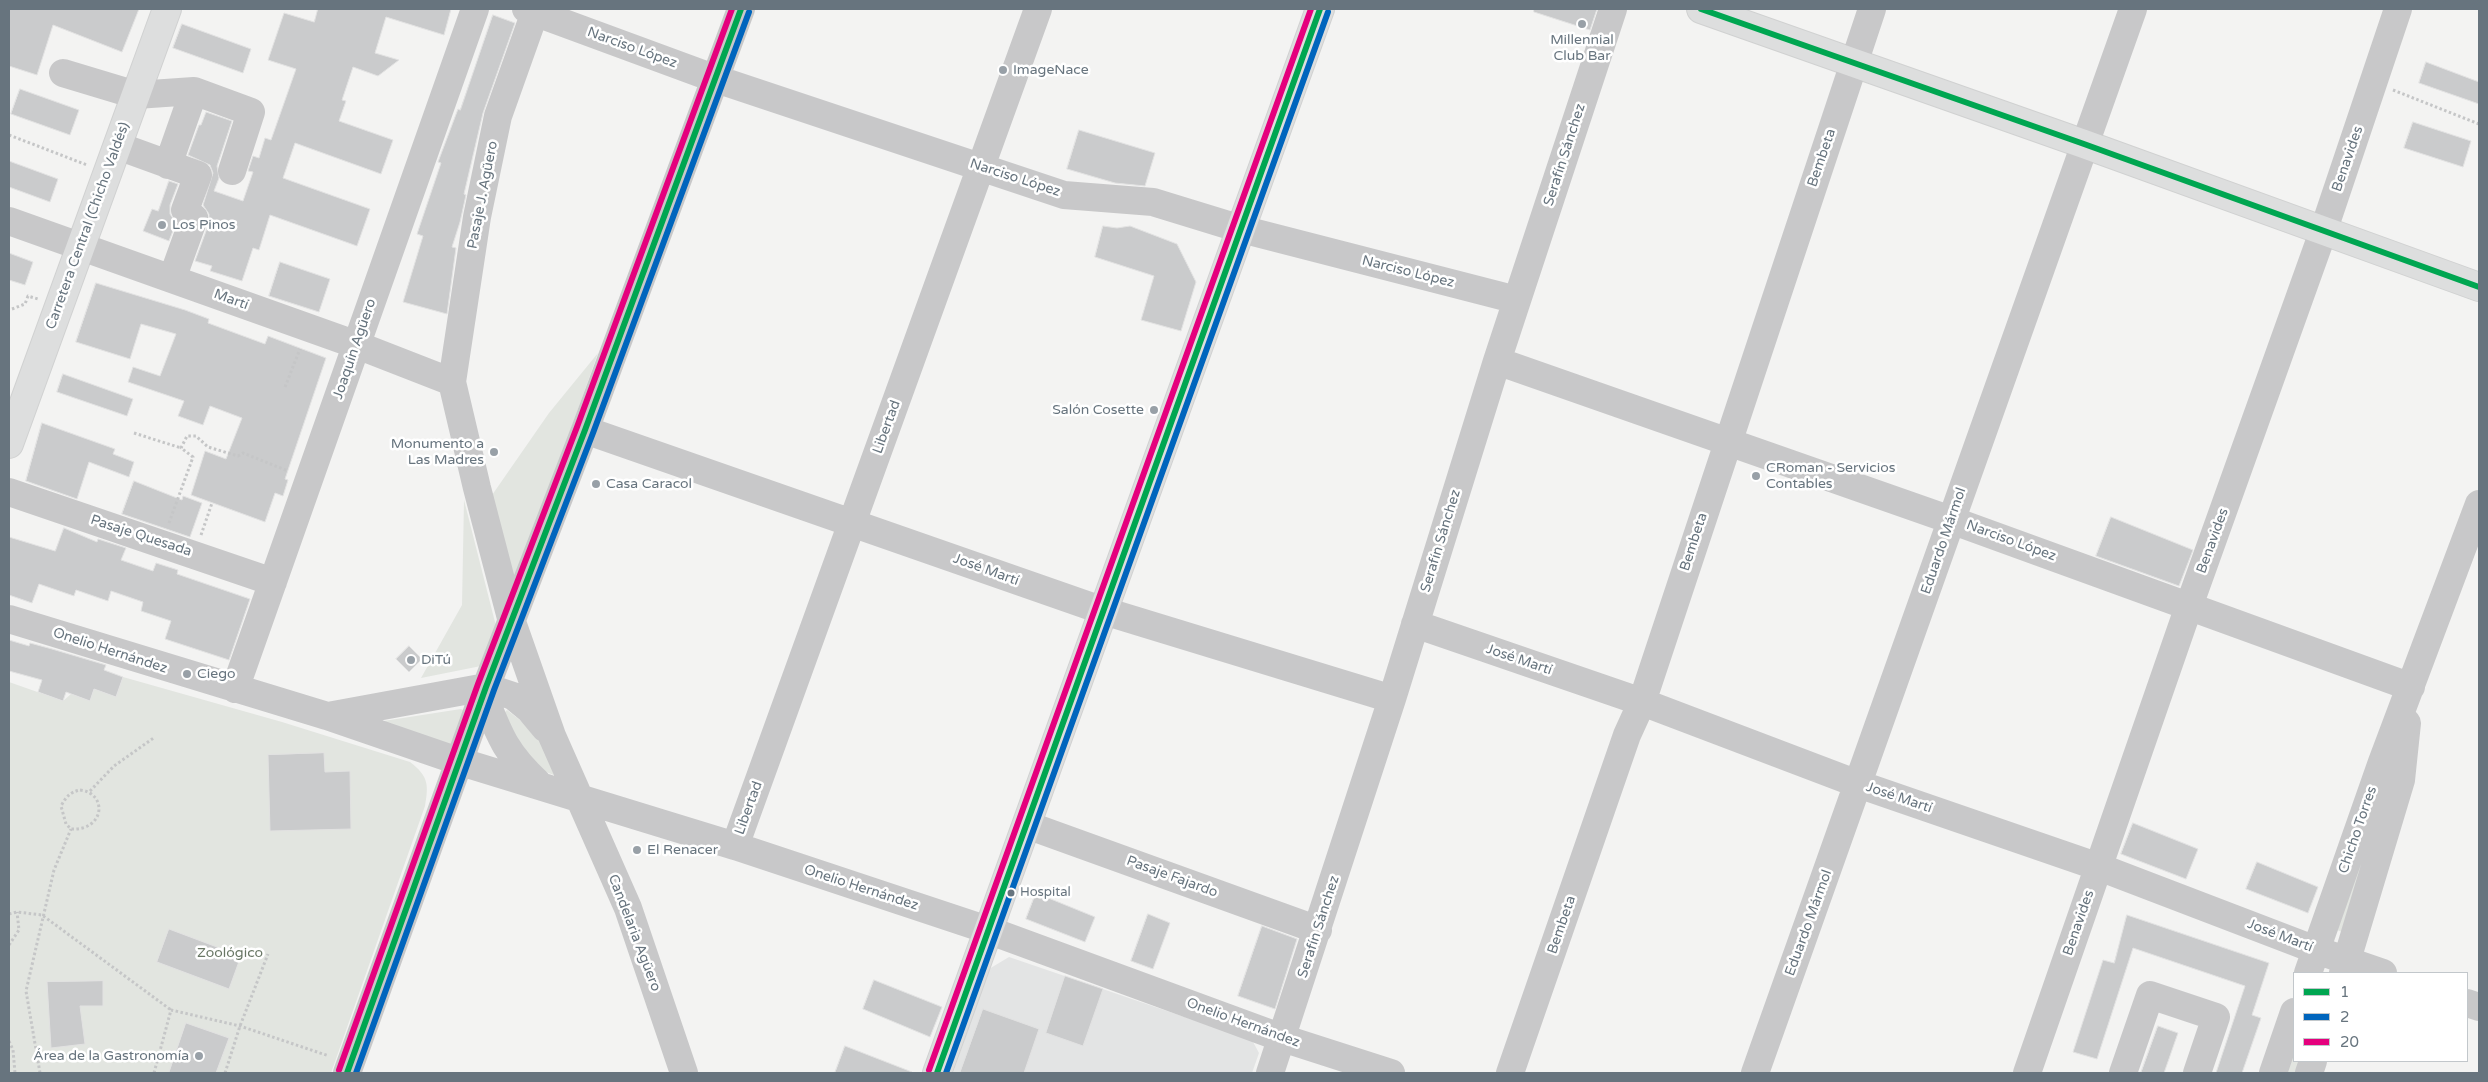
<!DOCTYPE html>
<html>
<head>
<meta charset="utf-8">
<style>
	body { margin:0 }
	#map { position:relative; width:2488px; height:1082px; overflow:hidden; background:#f3f3f2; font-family:"Varela Round",sans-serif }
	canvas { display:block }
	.frame { position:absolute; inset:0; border:10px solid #67747e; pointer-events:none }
	.legend { position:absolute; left:2293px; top:972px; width:175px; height:90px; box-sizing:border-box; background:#fff; border:1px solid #c2c7cb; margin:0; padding:6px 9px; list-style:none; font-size:15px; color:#67747e }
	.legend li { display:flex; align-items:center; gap:10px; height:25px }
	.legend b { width:25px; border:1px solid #c2c7cb }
</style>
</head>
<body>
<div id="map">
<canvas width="2488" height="1082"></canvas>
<div class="frame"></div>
<ul class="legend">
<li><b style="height:6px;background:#00a651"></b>1</li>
<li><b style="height:6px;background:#0065bd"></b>2</li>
<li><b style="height:6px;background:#e5007d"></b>20</li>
</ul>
</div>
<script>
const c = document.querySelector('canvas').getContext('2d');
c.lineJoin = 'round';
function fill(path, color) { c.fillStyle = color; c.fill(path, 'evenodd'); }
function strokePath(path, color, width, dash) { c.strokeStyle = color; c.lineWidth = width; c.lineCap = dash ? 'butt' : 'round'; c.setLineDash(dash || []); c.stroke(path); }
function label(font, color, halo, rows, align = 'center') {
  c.font = font + ' "Varela Round",sans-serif'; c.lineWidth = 5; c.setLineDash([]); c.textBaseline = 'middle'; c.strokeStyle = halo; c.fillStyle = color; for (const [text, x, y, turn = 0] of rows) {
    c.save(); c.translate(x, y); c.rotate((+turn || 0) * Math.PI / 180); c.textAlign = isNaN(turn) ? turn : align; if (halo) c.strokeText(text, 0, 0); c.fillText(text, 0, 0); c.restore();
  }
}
const built = new Path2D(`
	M1009,957L1252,1040L1259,1053L1252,1073H953L989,969Z`);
const green = new Path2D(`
	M598,353L515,585L490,498L549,413Z
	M464,500L498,634L486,665L421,678L462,605Z
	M123,677L282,722L410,762C428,776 429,784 425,806L331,1073H9V682L63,701L71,694L90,701L94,689L116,697Z
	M461,709L466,711L455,748L377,722Z
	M507,710L547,741L564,779L536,768L501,716Z
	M2381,796L2347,934L2337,930Z
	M2294,1052V1061H2303L2298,1073H2287Z`);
const building = new Path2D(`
	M9,9H139L122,52L53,25L37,75L9,66Z
	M318,9H451L444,35L386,17L375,53L399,60L378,76L353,67L342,100L346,101L339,121L393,140L381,174L295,143L283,178L370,209L357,246L270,215L259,250L253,248L242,281L210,271L212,266L195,261L209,223V214L203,205L213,173L210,165L188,155L199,125H201L206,112L232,121L217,166L219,178L214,191L243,201L253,172L248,171L253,156L259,158L265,138L271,140L296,69L268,60L284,13L314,22Z
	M1534,9H1597L1590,30L1534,12Z
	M493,15L515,23L483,113L464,194L466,195L460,222L452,247L456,248L447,314L403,302L423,236L417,234L441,163L438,162L458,109L460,110Z
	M182,24L251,49L243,73L173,48Z
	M2426,62L2479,82V104L2419,83Z
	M20,89L79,110L70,135L11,114Z
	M2413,122L2471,141L2463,167L2404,148Z
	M1079,130L1155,153L1145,186L1115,183L1067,169Z
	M9,161L58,179L50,202L9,187Z
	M169,181L178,184L170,205V214L176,223L169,241L143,231L152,209L158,211Z
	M1103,226L1117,228L1130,226L1177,244L1196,282L1181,331L1141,320L1154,276L1095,257Z
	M9,253L33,262L25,285L9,280Z
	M280,262L330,279L319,312L269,296Z
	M96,283L185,310L209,319L208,323L265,344L268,336L326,358L285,479L288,480L283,496L275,493L265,522L191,495L205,451L226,459L242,418L210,406L203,425L178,416L184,401L128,382L133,367L160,376L176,334L141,324L130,359L76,342Z
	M63,374L133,399L127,416L57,392Z
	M42,423L115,449L113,454L134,462L129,477L89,462L77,499L26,481Z
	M134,481L182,500L183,496L202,503L190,537L122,514Z
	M2111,517L2193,550L2179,586L2096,556Z
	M64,528L97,542L98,539L126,548L121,560L153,571L156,563L178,570L177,574L250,599L229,660L165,639L171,621L141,611L143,602L111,591L108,601L76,590L74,596L39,584L32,603L9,595V537L55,551Z
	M9,640L29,646L30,643L52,649L106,665L104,670L123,677L116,697L94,689L90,701L66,692L63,701L38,692L42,680L9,671Z
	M409,646L422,659L409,672L396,659Z
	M324,753L325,772L350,771L351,829L270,831L268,755Z
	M2133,823L2198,849L2186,879L2121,854Z
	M2257,862L2318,887L2308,913L2246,889Z
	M1036,893L1095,917L1085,942L1026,919Z
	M1148,914L1170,923L1153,969L1131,961Z
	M2127,915L2269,963L2252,1015L2261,1018L2242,1073H2216L2245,986L2133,948L2097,1059L2073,1052L2103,960L2114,963Z
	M1262,926L1297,939L1275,1009L1238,996Z
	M169,929L241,956L229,989L157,962Z
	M1065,976L1103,989L1083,1046L1046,1033Z
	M874,980L942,1007L930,1037L863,1009Z
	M103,981V1006H80L85,1044L51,1048L47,982Z
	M983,1009L1039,1029L1024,1073H960Z
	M186,1023L229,1038L216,1073H169Z
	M2158,1026L2178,1033L2164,1073H2141Z
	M845,1046L912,1072V1073H835Z`);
const path = new Path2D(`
	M2393,90L2479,124
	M9,135L87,165
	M12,309L25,304L28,296L38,299
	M285,387L300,349
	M134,433L181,448
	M169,523L193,457L181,448L187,436H196L208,447L238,456L243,453L288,471
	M201,535L212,503
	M80,790C108,793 105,831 71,829L66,824L61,806C66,797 70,792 80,790Z
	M90,791L114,766L155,737
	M9,914L17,912L42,915L171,1010
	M9,945L19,930L17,912
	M9,1041L13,1050L15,1073
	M40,1073L26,991L54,870L71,829
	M154,1073L171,1010L240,1026L329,1056
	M225,1073L240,1026L268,954`);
const minor = new Path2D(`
	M526,9L716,79L1064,195L1153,202L1241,229L1517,300
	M535,12L498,116L477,217L452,382L477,488L512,622L552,736L628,908L684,1073
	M63,73L136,95L194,91L251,112L232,171
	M118,146L198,175L185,210L194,218L172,279
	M168,165L194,91
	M9,221L357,345L452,382
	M1497,361L1951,520L2411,687
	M585,430L1104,611L1392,699
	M9,492L273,582
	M9,619L327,716L458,761L735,846L988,930L1282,1038L1391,1073
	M1415,624L1642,702L1858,784L2099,867L2316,950L2383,973
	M235,689L475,9
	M483,694C499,734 505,753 538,783
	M328,716L486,687L513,696L530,710L545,728
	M1027,825L1318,930
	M735,846L1038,9
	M2308,973L2382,762L2479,504
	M2343,973L2401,780L2407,723
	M2467,1003L2479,1007
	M347,1073L486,687L585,430L741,9
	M1270,1073L1392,699L1497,361L1613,9
	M1510,1073L1627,735L1642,702L1872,9
	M1755,1073L2133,9
	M2027,1073L2189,606L2323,232L2398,9
	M2123,1073L2150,995L2216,1017L2197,1073
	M2273,1073L2294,1012
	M2309,1073L2313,1061`);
const major = new Path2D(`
	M1701,9L2084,144L2479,287
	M9,444L167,9
	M937,1073L1320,9`);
const bus1 = new Path2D(`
	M1701,9L2084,144L2479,287
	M347,1073L486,687L585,430L741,9
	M937,1073L1320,9`);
const bus2 = new Path2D(`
	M356,1073L494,690L593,433L749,12
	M946,1073L1328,12`);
const bus3 = new Path2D(`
	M339,1070L478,684L577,427L732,9
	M929,1070L1311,9`);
const markers = [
	[1582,24,5,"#98a0a7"],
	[1003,70,5,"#98a0a7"],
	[162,225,5,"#98a0a7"],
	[1154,410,5,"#98a0a7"],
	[494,452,5,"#98a0a7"],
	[1756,476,5,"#98a0a7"],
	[596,484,5,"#98a0a7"],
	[411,660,5,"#98a0a7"],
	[187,674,5,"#98a0a7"],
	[637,850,5,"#98a0a7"],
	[1011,893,4.5,"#67747e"],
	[199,1056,5,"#98a0a7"]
];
const busNames = [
	["Hospital",1020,893]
];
const poiNames = [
	["Millennial",1582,40,"center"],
	["Club Bar",1582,56,"center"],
	["ImageNace",1013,70],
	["Los Pinos",172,225],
	["Salón Cosette",1144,410,"right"],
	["Monumento a",484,444,"right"],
	["Las Madres",484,460,"right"],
	["CRoman - Servicios",1766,468],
	["Contables",1766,484],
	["Casa Caracol",606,484],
	["DiTú",421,660],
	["Ciego",197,674],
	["El Renacer",647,850],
	["Área de la Gastronomía",189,1056,"right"]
];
const streetNames = [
	["Narciso López",632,48,20],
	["Serafín Sánchez",1565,155,-72],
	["Bembeta",1822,158,-71],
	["Benavides",2348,159,-71],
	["Narciso López",1015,178,18],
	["Pasaje J. Agüero",483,195,-79],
	["Carretera Central (Chicho Valdés)",88,226,-70],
	["Narciso López",1408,272,14],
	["Martí",231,300,20],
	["Joaquín Agüero",355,349,-71],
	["Libertad",887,427,-70],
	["Pasaje Quesada",141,536,18],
	["Serafín Sánchez",1441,541,-73],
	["Eduardo Mármol",1944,541,-71],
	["Narciso López",2011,541,20],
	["Benavides",2213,541,-70],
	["Bembeta",1694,542,-72],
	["José Martí",986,570,20],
	["Onelio Hernández",110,651,18],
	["José Martí",1519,660,19],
	["José Martí",1899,798,19],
	["Libertad",749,808,-70],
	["Chicho Torres",2358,830,-71],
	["Pasaje Fajardo",1172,877,20],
	["Onelio Hernández",861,888,18],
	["Eduardo Mármol",1809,923,-70],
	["Benavides",2079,923,-71],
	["Bembeta",1562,925,-71],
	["Serafín Sánchez",1319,927,-72],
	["Candelaria Agüero",634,933,69],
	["José Martí",2280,936,21],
	["Onelio Hernández",1243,1023,20]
];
const parkNames = [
	["Zoológico",230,953]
];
fill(built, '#e3e4e4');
fill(green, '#e2e5e0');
fill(building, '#cacbcc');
strokePath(building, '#e2e2e2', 1);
strokePath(major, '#d0d1d1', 30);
strokePath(path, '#c5c6c7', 3, [2.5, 2.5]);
strokePath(minor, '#c8c8c9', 28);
strokePath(major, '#dddede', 28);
strokePath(bus1, '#00a651', 6);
strokePath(bus2, '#0065bd', 6);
strokePath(bus3, '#e5007d', 6);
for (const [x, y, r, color] of markers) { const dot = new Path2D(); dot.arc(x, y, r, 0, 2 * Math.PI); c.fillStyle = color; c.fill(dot); strokePath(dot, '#fff', 2); }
label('13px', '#67747e', '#fff', busNames, 'left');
label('14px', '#67747e', '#fff', poiNames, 'left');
label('14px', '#67747e', '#fff', streetNames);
label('14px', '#687664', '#fff', parkNames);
</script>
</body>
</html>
